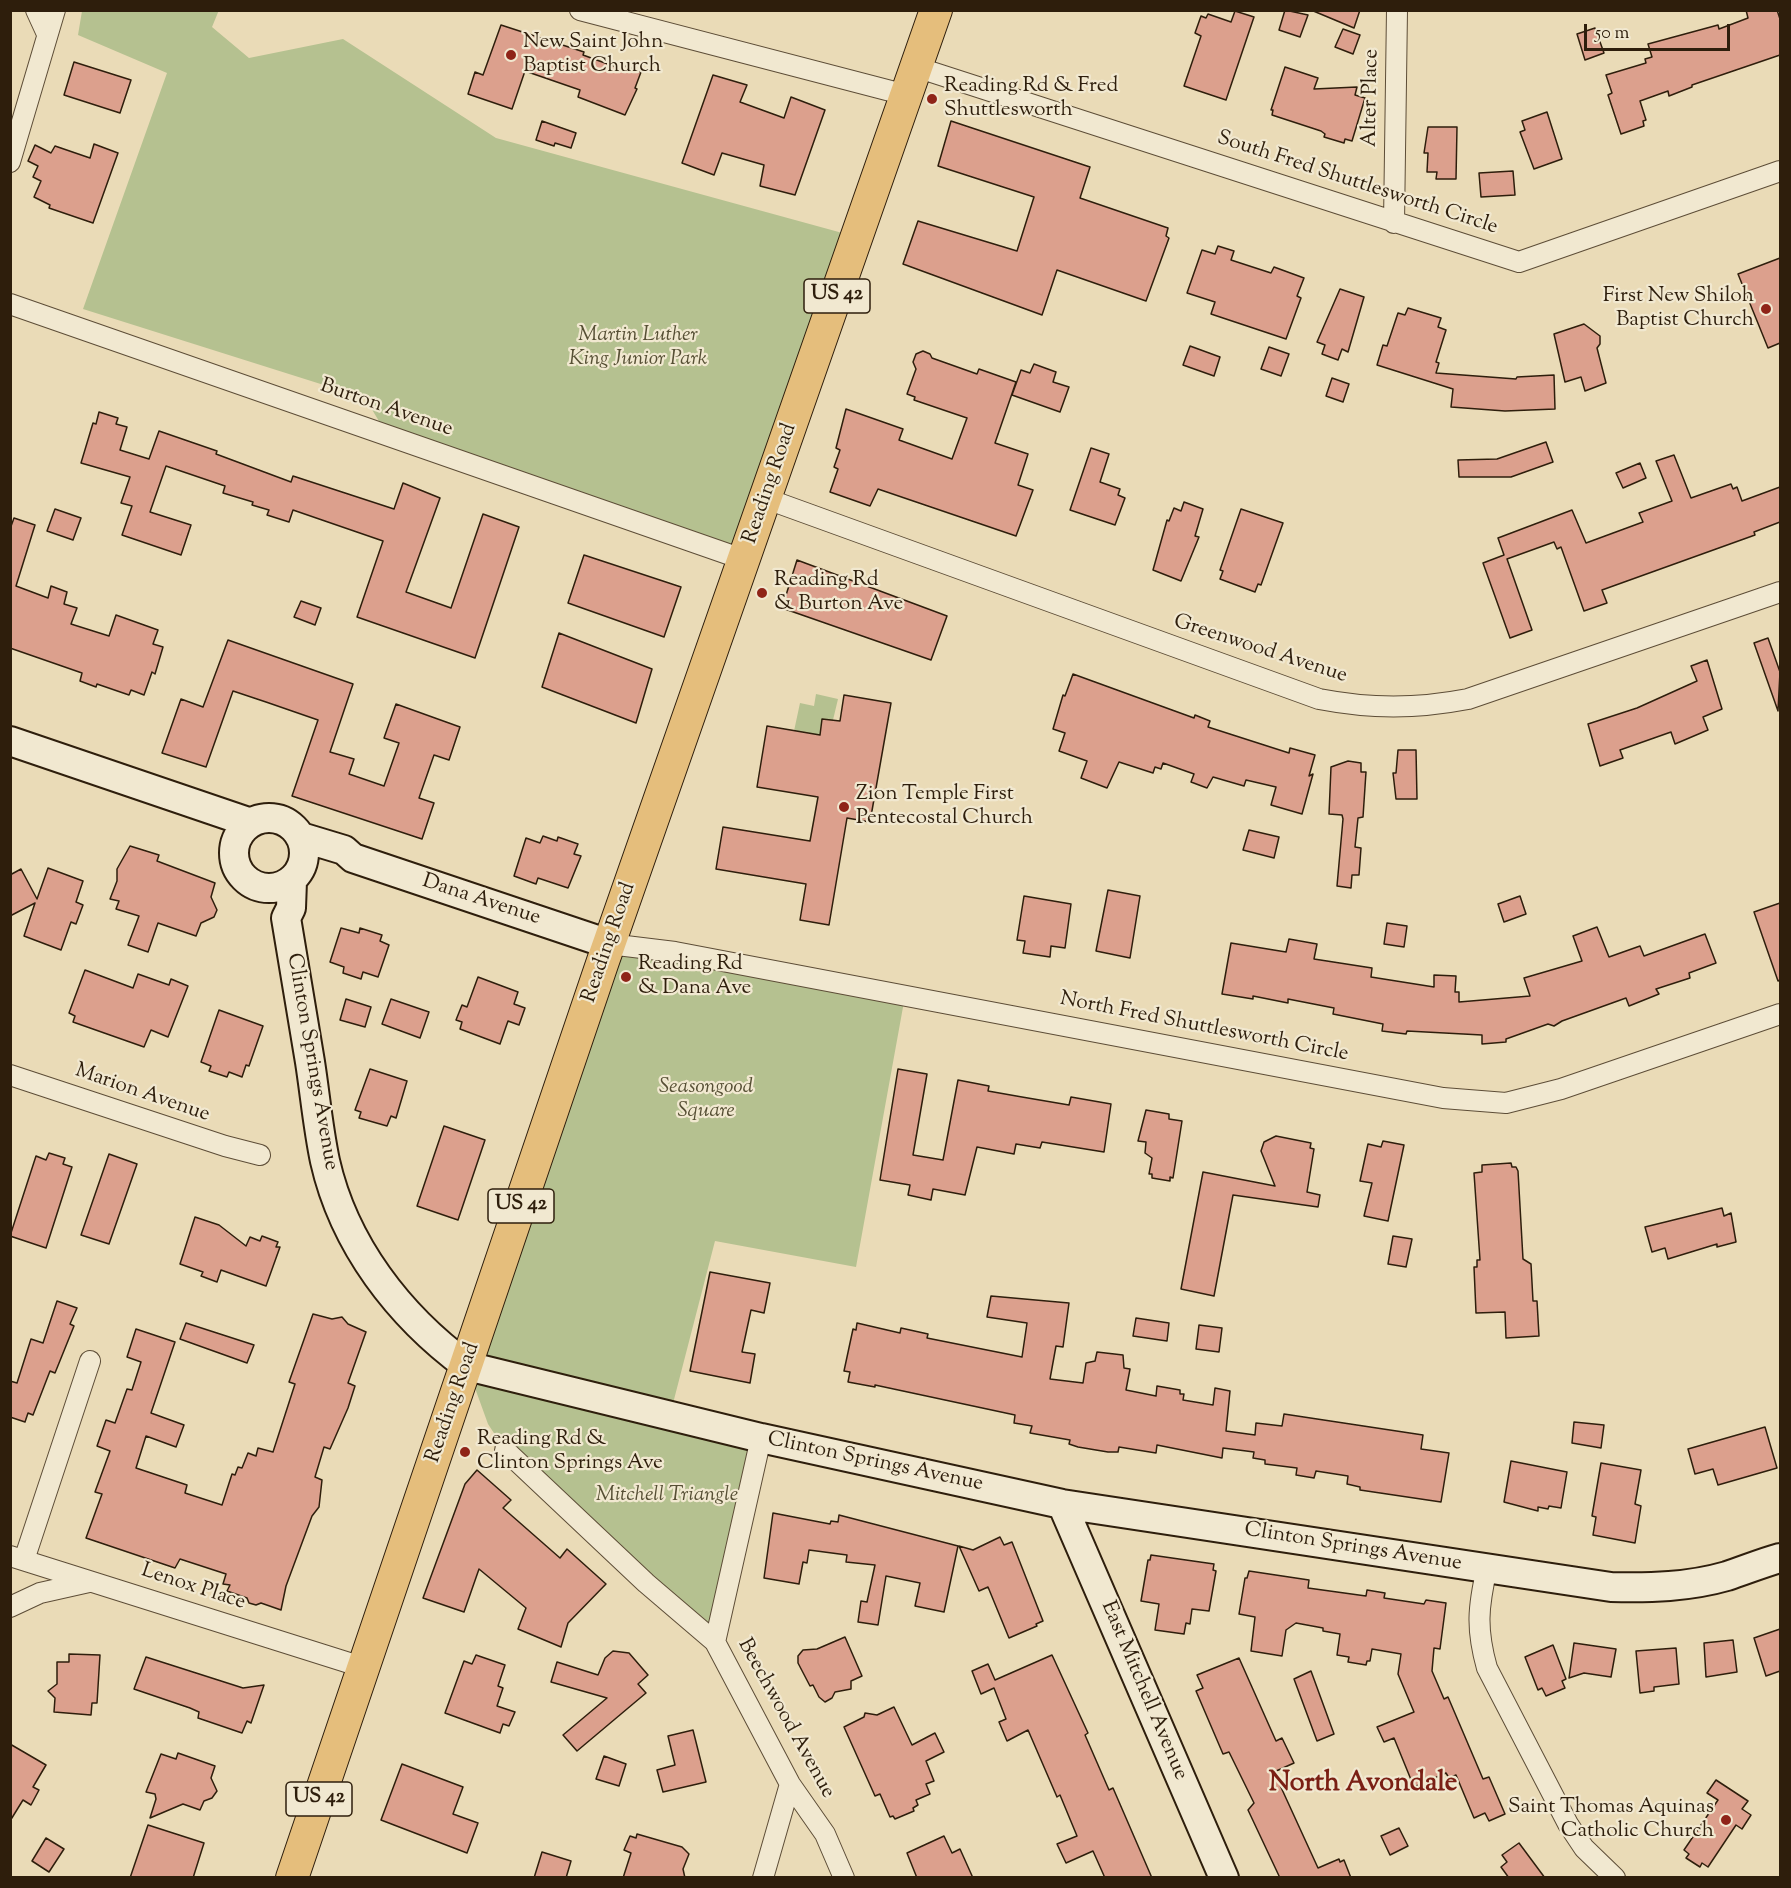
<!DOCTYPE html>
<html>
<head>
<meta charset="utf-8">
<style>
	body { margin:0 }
	#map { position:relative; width:1791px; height:1888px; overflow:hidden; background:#eadbb7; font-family:"Sorts Mill Goudy",serif }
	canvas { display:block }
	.frame { position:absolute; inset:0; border:12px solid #2e1e0c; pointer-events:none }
	.scale { position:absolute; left:1584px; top:24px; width:146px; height:27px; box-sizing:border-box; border:3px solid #2e1e0c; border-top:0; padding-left:8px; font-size:18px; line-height:21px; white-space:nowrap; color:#2e1e0c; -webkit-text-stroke:4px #f1e8d0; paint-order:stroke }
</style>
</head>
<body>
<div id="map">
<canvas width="1791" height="1888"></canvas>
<div class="frame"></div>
<div class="scale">50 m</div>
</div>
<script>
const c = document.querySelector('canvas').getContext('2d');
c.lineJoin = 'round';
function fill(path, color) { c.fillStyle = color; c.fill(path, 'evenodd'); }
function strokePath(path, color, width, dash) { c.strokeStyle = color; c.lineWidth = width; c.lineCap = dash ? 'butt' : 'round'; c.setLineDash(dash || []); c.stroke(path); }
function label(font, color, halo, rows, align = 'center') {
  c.font = font + ' "Sorts Mill Goudy",serif'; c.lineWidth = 4.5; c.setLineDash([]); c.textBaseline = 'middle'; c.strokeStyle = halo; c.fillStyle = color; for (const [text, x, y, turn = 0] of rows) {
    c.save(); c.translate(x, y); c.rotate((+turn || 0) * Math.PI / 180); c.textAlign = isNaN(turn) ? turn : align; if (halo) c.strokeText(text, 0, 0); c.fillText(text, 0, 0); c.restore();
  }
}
const green = new Path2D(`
	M219,10L212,27L249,58L343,39L496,138L857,237L745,560L388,436L365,398L83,309L167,73L78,35L82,11Z
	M816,694L838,699L833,720L822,719L820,735L794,731L800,703L814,706Z
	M609,944L905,996L856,1267L715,1241L670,1415L761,1438L715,1642L505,1450L488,1424L467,1366Z`);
const building = new Path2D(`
	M1285,10L1308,15L1300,37L1279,30Z
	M1311,10H1360L1354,28Z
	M1746,10H1777L1780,19V55L1692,85V87L1669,96L1668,91L1640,101L1646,120L1643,121L1644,126L1621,134L1608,95L1612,93L1606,75L1646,63L1645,59L1652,57L1648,44L1718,25L1719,29L1748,18Z
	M1235,11L1254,17L1226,100L1184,86L1201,36L1195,33L1201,16L1206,18L1208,14L1231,22Z
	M501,25L584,52L583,55L616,67L617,63L641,72L635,88L637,89L625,115L578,97L580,90L525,71L512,109L468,94L475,72L483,75Z
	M1595,28L1604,53L1585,60L1577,34Z
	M1343,29L1360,35L1353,54L1335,47Z
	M74,62L131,80L120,113L64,95Z
	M1285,67L1318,78L1314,89L1357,87L1355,95L1365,98L1352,141L1345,139L1344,143L1324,137L1325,134L1321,131L1272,115L1273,110H1271Z
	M713,75L747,85L740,102L784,118L791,97L825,110L795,195L760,186L764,165L722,153L714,175L682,163Z
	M1547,112L1562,159L1534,169L1520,132L1525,130L1522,121Z
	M542,121L576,133L571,148L555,143L554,146L536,140Z
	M951,121L1090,167L1080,198L1168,228L1166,236L1169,238L1146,301L1057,270L1042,315L903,264L918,221L1017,251L1034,197L938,166Z
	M1428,127H1457L1456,179H1436L1437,172H1427L1428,153H1424Z
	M94,144L118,153L93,223L49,208L50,205L34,197L41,181L33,177L38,166L28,161L35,145L51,153L55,146L90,158Z
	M1513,171L1515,195L1481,197L1479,173Z
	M1218,246L1234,251L1231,260L1271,273L1274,267L1304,278L1297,296L1301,298L1286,339L1211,314L1215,302L1187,293L1202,250L1215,254Z
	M1780,258V343L1768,348L1738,274Z
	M1340,289L1364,297L1348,352L1342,349L1338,360L1322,354L1325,345L1317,342Z
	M1408,308L1441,318L1438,327L1446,330L1436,362L1439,363L1436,373L1516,379L1517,377L1554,375L1555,409L1505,411L1451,407L1453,389L1377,365L1383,345L1387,346L1398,313L1405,315Z
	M1584,324L1600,336V344L1597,348L1606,383L1585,391L1581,377L1565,382L1554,334Z
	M1190,346L1220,357L1214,376L1183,365Z
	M1269,347L1289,354L1281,376L1261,369Z
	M923,351L930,354L932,358L977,374L979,369L1016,382L995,443L1028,454L1018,485L1033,490L1016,536L878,489L870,506L830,492L838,469L834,467L840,450L836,448L846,409L903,429L899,440L952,459L967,418L914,400L915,397L907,394L916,369L913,362L916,354Z
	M1034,364L1056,372L1053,382L1069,387L1060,412L1012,395L1021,370L1030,373Z
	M1332,378L1349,384L1343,402L1326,396Z
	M99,412L118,418L116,424L127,427L120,450L149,459L159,431L217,451L216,454L291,482L293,476L394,509L403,483L440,498L406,592L451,608L483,514L519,527L475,658L357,617L383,541L293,510L289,522L267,515L269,510L252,505L253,502L223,493L225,486L166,466L150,512L191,525L181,555L122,535L132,506L121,503L130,477L81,463L93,423L96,424Z
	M1546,442L1553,462L1511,477H1459L1458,460L1497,459Z
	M1091,448L1109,454L1100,482L1120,489L1118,495L1125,498L1115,525L1070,510Z
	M1674,455L1691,498L1731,484L1733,489L1737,487L1742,501L1780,487V522L1754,532L1755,535L1602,590L1607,603L1584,611L1561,547L1557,549L1554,542L1507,559L1532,630L1510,638L1483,563L1504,555L1498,538L1572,510L1586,543L1643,522L1639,513L1672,501L1656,461Z
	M1640,463L1646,478L1623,488L1616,473Z
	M1184,502L1203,509L1195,536L1199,537L1181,581L1153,570L1167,520L1169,521L1174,508L1181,511Z
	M55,509L81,518L73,540L47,531Z
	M1241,509L1283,523L1261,585L1258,584L1255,592L1220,579L1223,571L1220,570Z
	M14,518L35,525L16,586L48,598L51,586L67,592L64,604L77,608L71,624L109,636L116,615L158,630L153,644L163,647L155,674L152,672L144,695L131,690L129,695L97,684L96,687L80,681L82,673L10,648V529Z
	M584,555L681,587L664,637L568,603Z
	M797,560L947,616L931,660L782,608Z
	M301,601L321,608L315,625L294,617Z
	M559,633L652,669L636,723L542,687Z
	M1768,638L1780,672L1778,711L1754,643Z
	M228,640L353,684L330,752L354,759L349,774L384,786L399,743L384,738L396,704L460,727L449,760L434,755L419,798L434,803L422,839L292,796L318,720L266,702L233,691L206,767L162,753L181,699L203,707Z
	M1707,660L1722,709L1703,717L1708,730L1675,744L1671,732L1620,750L1623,758L1600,766L1588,724L1637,708L1697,681L1691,666Z
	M1073,674L1194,718L1195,715L1210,721L1208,727L1289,753L1290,748L1315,755L1309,776L1313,774L1302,814L1271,805L1276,787L1246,780L1244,786L1213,777L1207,788L1191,782L1194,774L1163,763L1161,769L1155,767L1153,773L1119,762L1107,788L1081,778L1087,761L1059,751L1065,733L1053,729L1063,695L1065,696Z
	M844,695L891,703L870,822L847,818L829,925L800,920L806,884L716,869L723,827L810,841L818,797L757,787L767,726L820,735L822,719L840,721Z
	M1398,750H1416L1417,799H1396L1393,773H1396Z
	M1348,761L1361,763V772H1366L1363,817L1358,818L1355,847L1361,848L1359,875H1352L1351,888L1337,886L1343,819L1342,815L1329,814L1331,767Z
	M1249,830L1279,837L1274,858L1243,850Z
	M543,836L557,841L558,837L578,844L574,854L581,856L568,888L538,878L536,884L514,876L526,838L540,843Z
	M130,846L159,855L157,861L215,883L211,897L217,910L214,917L201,923L196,936L158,923L148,952L128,945L139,916L116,909L119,901L110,899L117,881V869Z
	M48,868L83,881L76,902L83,905L76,924L71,922L61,950L24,936L35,903L10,916V875L21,869L37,899Z
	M1108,890L1140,896L1130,958L1096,951Z
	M1024,896L1071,904L1065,948L1051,946L1050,957L1023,953L1025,941L1017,940Z
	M1520,896L1526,914L1504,922L1498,904Z
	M1780,903V980L1778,981L1754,912Z
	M1387,923L1407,926L1404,947L1384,944Z
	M1597,927L1609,957L1640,946L1644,956L1705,934L1716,963L1689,973L1690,978L1656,989L1659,994L1629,1006L1626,998L1562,1021L1554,1026L1548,1024L1506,1039V1042L1482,1044V1035L1407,1031L1406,1034L1382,1031L1383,1024L1333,1014L1334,1008L1288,999V1003L1253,996V999L1222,994L1231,943L1286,952L1289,939L1317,944L1314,959L1372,968L1371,977L1434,987V975L1456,976L1455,992H1459V1002L1530,996L1524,978L1582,961L1573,936Z
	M341,928L359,933L360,928L382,935L380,941L389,945L378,977L363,972L361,979L343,973L344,967L330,962Z
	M85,970L133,988L138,974L169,985L171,979L188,986L168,1037L151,1030L144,1047L73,1022L75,1016L69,1013Z
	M478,977L518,992L514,1004L525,1008L519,1025L508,1021L500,1044L460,1029L462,1022L456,1020L462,1005L467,1007Z
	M346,999L371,1007L365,1027L340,1020Z
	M391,999L429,1012L420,1038L382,1024Z
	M219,1010L263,1026L249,1066L246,1065L242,1077L229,1072L227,1077L209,1071L211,1066L201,1062Z
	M370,1069L407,1081L396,1118L391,1116L387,1126L359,1118L361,1112L355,1110Z
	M898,1069L927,1074L913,1155L943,1160L958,1080L989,1086L988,1091L1022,1097L1069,1105L1071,1097L1111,1104L1104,1152L1042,1142L1040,1148L1016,1144L1014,1154L977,1147L965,1195L933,1189L931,1200L908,1195L910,1185L880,1180Z
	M1146,1110L1169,1114V1119L1182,1121L1173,1178L1170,1177V1181L1152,1178V1174H1149L1152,1158L1145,1153L1146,1142L1138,1141Z
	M444,1126L485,1140L458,1220L417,1206Z
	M1276,1136L1311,1143L1310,1148L1314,1149L1307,1192L1320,1195L1318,1207L1233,1195L1214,1296L1181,1289L1203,1172L1275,1186L1261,1151L1264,1142Z
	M1383,1141L1404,1145L1388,1221L1364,1216L1372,1183L1360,1181L1368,1144L1381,1147Z
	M49,1153L65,1158L63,1164L72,1167L46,1248L10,1236L36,1156L46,1160Z
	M109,1154L137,1164L109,1244L81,1235Z
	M1511,1163L1512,1167H1516L1518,1171L1523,1259L1531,1264L1533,1301H1537L1539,1336L1506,1338L1505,1312L1476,1313L1474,1267H1477V1260H1480L1474,1173L1482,1172V1165Z
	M1722,1208L1724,1216L1731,1213L1736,1242L1717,1247V1244L1668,1259L1665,1248L1652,1252L1645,1227Z
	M195,1217L219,1225L246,1246L250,1237L260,1241L262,1236L278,1242L276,1247H280L266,1286L221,1270L217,1282L201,1276L203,1272L180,1264Z
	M1393,1236L1412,1239L1406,1267L1388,1264Z
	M710,1272L770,1283L764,1313L751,1310L742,1352L755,1354L750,1383L690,1371Z
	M991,1296L1069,1303L1063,1347L1056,1346L1050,1379L1083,1383L1086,1363L1095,1361L1097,1352L1123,1355L1124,1368L1130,1369L1126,1390L1156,1396L1157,1386L1180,1390V1394H1184L1183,1400L1213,1405L1215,1388L1230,1391L1226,1431L1255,1435L1256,1423L1282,1426L1284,1414L1423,1435L1421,1449L1449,1453L1441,1502L1360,1490V1487L1347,1484L1348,1476L1316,1471L1314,1478L1296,1475L1297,1468L1265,1464V1460L1253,1458L1254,1452L1223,1448L1222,1458L1157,1445L1156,1453L1119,1447L1118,1452H1108L1078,1447L1069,1444L1070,1440L1030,1433L1032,1426L1014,1423L1015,1415L875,1385V1387L848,1382L850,1372L844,1371L853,1329L856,1330L857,1323L900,1333L901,1328L928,1334L927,1338L1022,1357L1027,1323L987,1317Z
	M57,1301L77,1308L70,1324L74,1326L55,1373L50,1371L33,1415L28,1413L25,1422L10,1417V1381L17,1383L31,1339L43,1343Z
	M313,1314L332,1319L342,1317L348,1324L366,1332L348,1383L355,1386L348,1408L330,1449L324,1447L315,1477L322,1480L319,1507L312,1516L286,1586L281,1610L261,1603L256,1605L249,1603L247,1598L227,1591L230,1585L223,1584L226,1574L180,1559L175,1568L86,1538L102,1494L95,1492L110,1451L97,1446L106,1420L115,1423L127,1389L132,1390L141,1362L127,1357L136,1329L175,1342L151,1413L184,1425L176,1447L146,1436L136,1468L187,1485L185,1493L222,1505L232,1474L235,1475L238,1467L242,1468L248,1453L256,1456L258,1448L273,1452L295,1384L289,1382Z
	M1136,1318L1169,1323L1167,1341L1133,1336Z
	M186,1323L254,1345L247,1363L180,1339Z
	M1199,1325L1222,1328L1219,1352L1196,1349Z
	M1574,1422L1604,1425L1601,1448L1572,1443Z
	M1765,1427L1777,1468L1718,1485L1713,1469L1695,1474L1688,1449Z
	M1511,1461L1567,1472L1561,1508L1549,1506L1548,1509L1538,1507V1511L1504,1502Z
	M1601,1463L1641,1470L1635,1504L1641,1506L1635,1543L1593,1535L1596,1517L1592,1516Z
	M477,1470L511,1500L503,1508L560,1558L567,1549L606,1584L568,1623L561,1647L518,1629L526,1608L479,1569L464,1612L423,1598L465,1484Z
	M773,1513L830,1524L831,1521L838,1522L839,1515L958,1546L944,1612L915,1606L920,1583L886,1576L878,1625L858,1622L861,1601L867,1602L875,1565L846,1562L847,1555L809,1550L807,1563L803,1562L799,1584L764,1578Z
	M1000,1537L1004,1545L1012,1542L1043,1621L1036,1624L1037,1626L1009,1638L988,1587L979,1591L959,1546L973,1550Z
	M1151,1555L1214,1564L1213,1570L1216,1571L1209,1611L1192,1609L1190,1624L1186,1623L1184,1634L1155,1630L1159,1604L1141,1601L1148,1560H1150Z
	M1249,1571L1309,1580L1308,1588L1366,1596L1367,1590L1385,1593L1384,1598L1424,1604L1426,1600L1446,1603L1440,1649L1434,1648L1432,1671L1444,1699L1448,1697L1483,1779L1489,1777L1505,1814L1489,1821L1485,1813L1474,1818L1456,1775L1449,1778L1446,1773L1414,1787L1394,1738L1384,1742L1377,1727L1414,1712L1398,1674L1401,1654L1372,1649L1370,1661H1367L1366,1665L1348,1662L1349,1657L1337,1655L1340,1634L1323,1631V1628L1296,1623L1286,1630L1282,1656L1251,1651L1255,1617L1239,1614L1245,1578H1247Z
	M1780,1629V1671L1766,1676L1754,1638Z
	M845,1637L862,1676L851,1681V1689L835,1692L832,1698L825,1702L819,1697L813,1685L810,1686L798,1663V1656L803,1650L817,1649Z
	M1733,1640L1737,1672L1706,1677L1704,1643Z
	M1574,1643L1616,1649L1611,1677L1584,1673L1569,1678Z
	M1553,1645L1566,1679L1562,1681L1565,1688L1546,1696L1542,1688L1538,1690L1525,1657Z
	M1676,1648L1679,1684L1654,1687V1691L1640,1693L1636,1651Z
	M613,1651L629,1653L648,1675L638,1684L646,1693L577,1751L563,1735L607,1698L551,1682L557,1662L598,1675L605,1658Z
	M69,1654L100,1655L97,1703H92L91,1715L54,1712L55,1698L48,1691L57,1684V1662H69Z
	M476,1655L505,1665L498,1686L503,1688L497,1706L515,1712L509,1726L503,1724L500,1733L445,1713L464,1661L472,1664Z
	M1052,1655L1088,1733L1085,1735L1109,1790L1113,1788L1152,1878H1105L1093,1851L1066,1863L1057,1844L1077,1836L1060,1795L1057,1797L1028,1730L1007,1741L999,1722L1006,1719L994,1688L981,1694L972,1671L988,1664L995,1680Z
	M146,1657L243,1688L264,1685L251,1723L247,1721L242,1733L198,1718L199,1712L190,1708L134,1689Z
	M1239,1658L1276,1741L1282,1738L1294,1763L1274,1772L1318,1868L1339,1859L1340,1862L1344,1860L1351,1878H1280L1248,1810L1254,1803L1229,1752L1223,1754L1196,1691L1203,1688L1197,1675Z
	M1311,1671L1334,1734L1317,1741L1294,1679Z
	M894,1707L912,1745L935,1733L944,1752L926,1761L934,1781L926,1784L930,1794L916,1800L918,1805L913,1808L914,1811L895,1819L893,1816L890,1817L880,1794L875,1796L844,1727L864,1717L865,1713L877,1715Z
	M693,1730L706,1782L663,1792L657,1770L675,1765L668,1736Z
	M10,1744L46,1765L33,1787L39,1790L31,1805L23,1800L10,1821Z
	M178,1753L215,1766L211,1778L217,1791L212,1798L204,1801L200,1810L183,1804L150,1818L156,1799L155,1794L146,1792L161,1754L176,1759Z
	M604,1756L626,1764L619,1786L596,1779Z
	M402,1764L463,1787L453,1814L478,1823L467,1853L381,1820Z
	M1716,1780L1748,1801L1742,1809L1751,1815L1742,1829L1736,1825L1708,1867L1702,1863L1700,1867L1686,1858L1689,1854L1684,1850L1718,1800L1707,1793Z
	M148,1825L204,1843L193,1878H130Z
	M1399,1828L1408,1846L1390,1855L1381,1836Z
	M637,1834L682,1847L689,1854L683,1869L685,1878H623L631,1853L624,1850L630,1836L636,1838Z
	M944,1836L952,1853L960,1849L973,1878H917L907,1853Z
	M46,1838L64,1849L49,1872L32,1861Z
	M1519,1843L1545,1878H1509L1501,1867L1507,1862L1502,1855Z
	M542,1852L571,1861L566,1878H534Z`);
const street = new Path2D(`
	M36,10L47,34
	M580,10L906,95
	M916,67L1519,262L1780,171
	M10,162L55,10
	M1394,223L1397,10
	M10,304L745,560
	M767,499L1319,699C1371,709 1416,709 1468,699L1780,592
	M609,944L675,952L1443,1098L1506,1103L1561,1089L1780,1014
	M10,1075L225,1146L260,1155
	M761,1438L715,1642L790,1784L825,1834L844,1878
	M505,1450L646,1583L715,1642
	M10,1556L362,1667
	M24,1560L90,1361
	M1487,1568C1478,1607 1476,1629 1487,1668L1568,1824L1584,1848L1615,1878
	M10,1607L40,1593L89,1582
	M763,1878L790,1784`);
const secondary = new Path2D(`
	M10,741L251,823
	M234 853a35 35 0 1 1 70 0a35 35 0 1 1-70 0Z
	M301,837L344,850L353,858L609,944
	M292,881L291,908L286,918C294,966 302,1014 310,1062C315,1094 318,1128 325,1161C344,1245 399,1316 467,1366L761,1438L1062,1504L1611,1587C1650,1588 1689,1587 1727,1576C1745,1570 1762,1563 1780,1558
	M1062,1504L1224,1878`);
const primary = new Path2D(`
	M292,1878L603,961L936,10`);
const markers = [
	[511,55,6,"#8f2418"],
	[932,99,6,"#8f2418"],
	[1766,309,6,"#8f2418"],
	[762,593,6,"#8f2418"],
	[844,807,6,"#8f2418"],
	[626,977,6,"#8f2418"],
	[465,1452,6,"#8f2418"],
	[1726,1820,6,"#8f2418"]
];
const shields = [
	[837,296,66],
	[521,1206,66],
	[319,1799,66]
];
const shieldNames = [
	["US 42",837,296],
	["US 42",521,1206],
	["US 42",319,1799]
];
const poiNames = [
	["New Saint John",523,43],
	["Baptist Church",523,67],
	["Reading Rd & Fred",944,87],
	["Shuttlesworth",944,111],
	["First New Shiloh",1754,297,"right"],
	["Baptist Church",1754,321,"right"],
	["Reading Rd",774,581],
	["& Burton Ave",774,605],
	["Zion Temple First",856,795],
	["Pentecostal Church",856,819],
	["Reading Rd",638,965],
	["& Dana Ave",638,989],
	["Reading Rd &",477,1440],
	["Clinton Springs Ave",477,1464],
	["Saint Thomas Aquinas",1714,1808,"right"],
	["Catholic Church",1714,1832,"right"]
];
const streetNames = [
	["Alter Place",1372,98,-89],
	["South Fred Shuttlesworth Circle",1357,184,18],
	["Burton Avenue",386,409,19],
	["Reading Road",771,484,-71],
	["Greenwood Avenue",1260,650,18],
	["Dana Avenue",481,901,18],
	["Reading Road",610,943,-71],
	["North Fred Shuttlesworth Circle",1204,1028,11],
	["Clinton Springs Avenue",311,1062,80],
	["Marion Avenue",142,1094,19],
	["Reading Road",454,1403,-71],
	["Clinton Springs Avenue",875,1463,12],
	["Clinton Springs Avenue",1353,1548,9],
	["Lenox Place",193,1588,18],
	["East Mitchell Avenue",1143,1691,67],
	["Beechwood Avenue",785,1719,61]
];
const parkNames = [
	["Martin Luther",638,336],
	["King Junior Park",638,360],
	["Seasongood",706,1088],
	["Square",706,1112],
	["Mitchell Triangle",667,1496]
];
const districtNames = [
	["North Avondale",1363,1785]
];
fill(green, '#b5c190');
fill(building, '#dca08d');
strokePath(building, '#2e1e0c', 1.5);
strokePath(street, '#5d4d37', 22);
strokePath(secondary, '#2e1e0c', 32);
strokePath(primary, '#2e1e0c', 34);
strokePath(street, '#f1e8d0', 20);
strokePath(secondary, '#f1e8d0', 28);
strokePath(primary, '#e5be7c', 32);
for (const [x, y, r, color] of markers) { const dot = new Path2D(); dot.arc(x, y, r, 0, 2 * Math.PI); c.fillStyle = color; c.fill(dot); strokePath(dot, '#f1e8d0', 2); }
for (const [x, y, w] of shields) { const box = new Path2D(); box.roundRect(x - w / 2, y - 17, w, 34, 4.5); c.fillStyle = '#f1e8d0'; c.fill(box); strokePath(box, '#2e1e0c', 1.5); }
label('bold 20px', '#2e1e0c', null, shieldNames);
label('21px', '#2e1e0c', '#f1e8d0', poiNames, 'left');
label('21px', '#2e1e0c', '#f1e8d0', streetNames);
label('italic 21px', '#564f34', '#f1e8d0', parkNames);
label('bold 27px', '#7a1f14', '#f1e8d0', districtNames);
</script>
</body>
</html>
